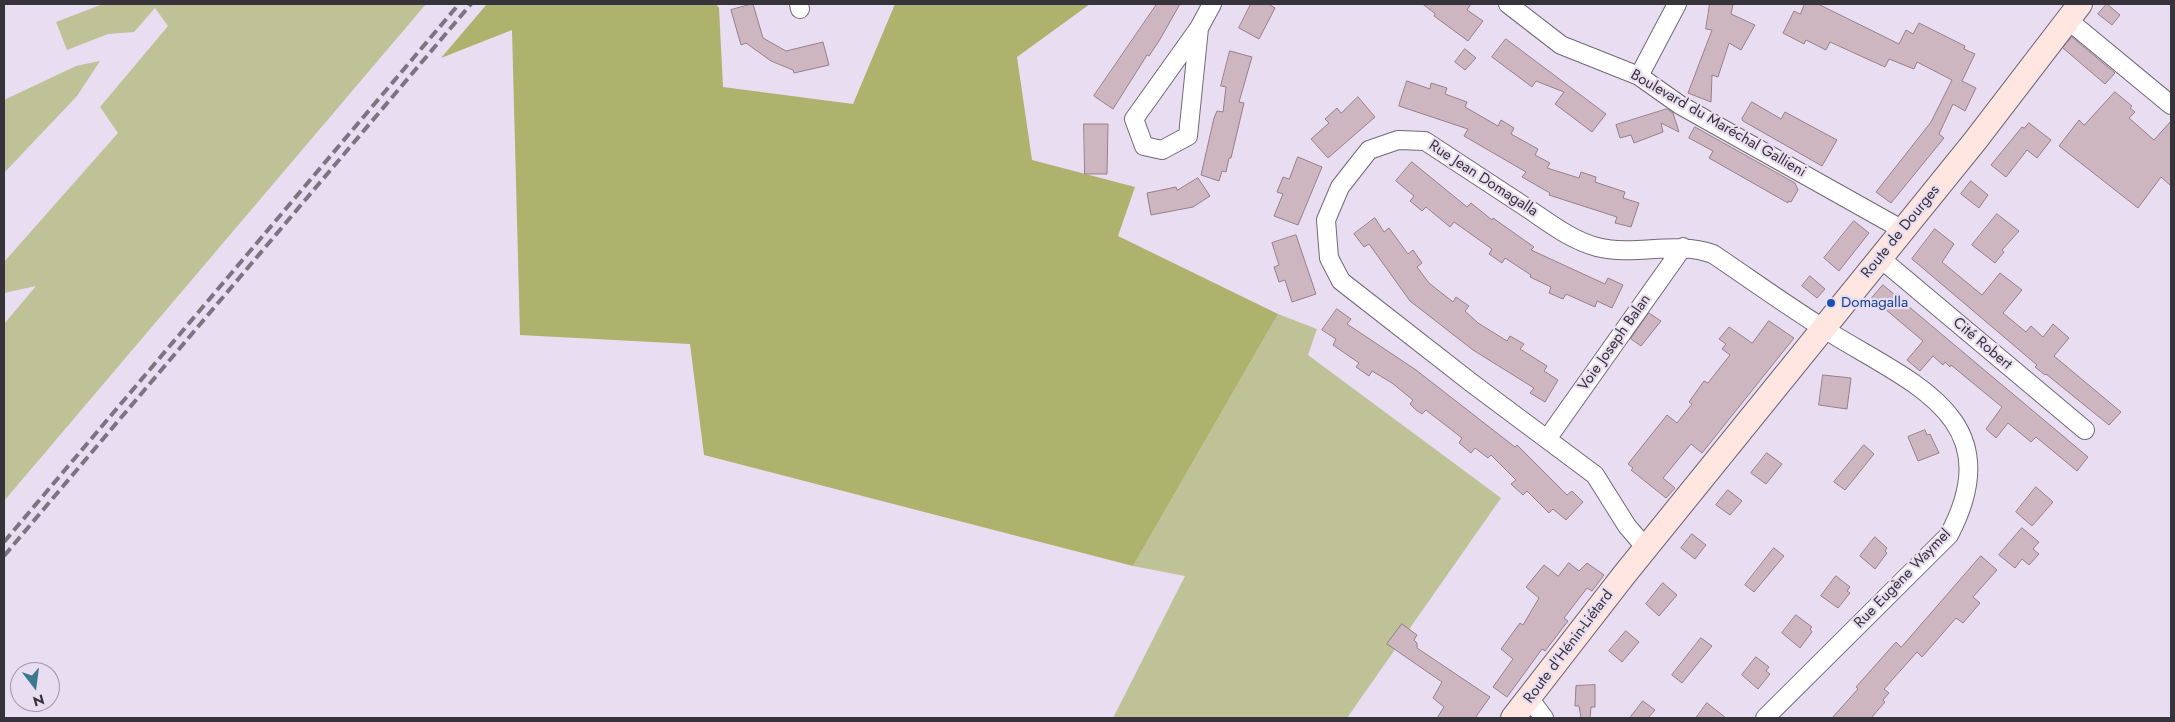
<!DOCTYPE html>
<html>
<head>
<meta charset="utf-8">
<style>
	body { margin:0 }
	#map { position:relative; width:2175px; height:722px; overflow:hidden; background:#e9ddf1; font-family:Jost,sans-serif }
	canvas { display:block }
	.frame { position:absolute; inset:0; border:5px solid #37333a; pointer-events:none }
	.north { position:absolute; left:10px; top:662px; width:50px; height:50px; box-sizing:border-box; background:#e9ddf1; border:1px solid #a299a8; border-radius:50%; rotate:165deg; font-size:14px; font-weight:700; line-height:20px; text-align:center; color:#37333a }
	.north::after { content:''; display:block; margin:auto; width:18px; height:22px; background:#3b798f; clip-path:polygon(50% 0,100% 100%,50% 72%,0 100%) }
</style>
</head>
<body>
<div id="map">
<canvas width="2175" height="722"></canvas>
<div class="frame"></div>
<div class="north">N</div>
</div>
<script>
const c = document.querySelector('canvas').getContext('2d');
c.lineJoin = 'round';
function fill(path, color) { c.fillStyle = color; c.fill(path, 'evenodd'); }
function strokePath(path, color, width, dash) { c.strokeStyle = color; c.lineWidth = width; c.lineCap = dash ? 'butt' : 'round'; c.setLineDash(dash || []); c.stroke(path); }
function label(font, color, halo, rows, align = 'center') {
  c.font = font + ' Jost,sans-serif'; c.lineWidth = 4.5; c.setLineDash([]); c.textBaseline = 'middle'; c.strokeStyle = halo; c.fillStyle = color; for (const [text, x, y, turn = 0] of rows) {
    c.save(); c.translate(x, y); c.rotate((+turn || 0) * Math.PI / 180); c.textAlign = isNaN(turn) ? turn : align; if (halo) c.strokeText(text, 0, 0); c.fillText(text, 0, 0); c.restore();
  }
}
const green = new Path2D(`
	M103,4H426L4,501V324L36,286L4,293V262L118,133L100,107L168,26L155,8L134,32L108,34L67,50L56,22Z
	M100,61L77,96L4,173V100L76,66Z
	M1278,314L1317,329L1308,355L1501,498L1347,718H1113L1185,576L1133,566Z`);
const forest = new Path2D(`
	M487,4H716L719,8L723,87L853,104L895,4H1090L1017,57L1032,160L1135,187L1118,236L1278,314L1133,566L704,455L690,344L520,335L512,30L441,58Z`);
const building = new Path2D(`
	M753,4L763,38L786,51L823,42L829,65L794,73L793,70L771,61L746,43L741,45L731,10Z
	M1157,4H1180L1159,41L1149,56L1147,55L1113,109L1094,96Z
	M1251,4H1268L1275,8L1259,39L1239,28Z
	M1423,4H1471L1467,10L1483,21L1468,41L1434,16L1435,14Z
	M1710,4H1733L1731,14L1755,25L1741,50L1729,43L1718,77L1712,75L1711,102L1688,93L1712,30L1706,29Z
	M1805,4H1818L1899,44L1906,30L1913,34L1919,23L1965,46L1964,49L1975,54L1962,81L1976,88L1965,111L1953,104L1939,134L1944,138L1891,203L1876,192L1931,122L1952,80L1917,62L1914,69L1889,59L1885,67L1830,42L1826,50L1806,40L1804,44L1783,33L1794,11L1800,14Z
	M2107,4L2120,15L2112,25L2098,14Z
	M2072,37L2115,73L2105,84L2063,48Z
	M1506,39L1606,114L1592,132L1555,104L1564,92L1536,81L1532,87L1492,57Z
	M1465,49L1476,58L1465,70L1455,62Z
	M1230,51L1252,57L1239,102L1244,103L1231,158H1229L1226,172L1222,171L1219,181L1201,175L1214,118L1217,111L1223,112L1226,87L1221,86Z
	M1407,81L1430,89L1431,83L1447,88L1445,94L1467,102L1465,107L1498,126L1501,120L1514,128L1511,134L1538,149L1535,155L1550,163L1547,168L1579,178L1581,172L1596,177L1595,182L1625,192L1623,198L1639,203L1631,227L1615,223L1617,217L1549,195L1550,193L1522,177L1526,172L1464,136L1468,129L1399,106Z
	M2115,92L2132,106L2130,108L2135,112L2129,118L2154,140L2171,121V186L2161,177L2138,208L2059,146L2079,120L2084,125Z
	M1358,97L1375,117L1328,158L1311,139L1329,123L1325,119L1337,108L1341,113Z
	M1752,102L1781,119L1785,112L1837,140L1822,166L1743,121L1742,119Z
	M1667,109L1673,113L1679,132L1661,123L1663,132L1634,143L1631,135L1620,138L1616,125Z
	M2029,123L2051,140L2037,158L2027,150L2006,177L1991,165L2022,127L2024,128Z
	M1084,124H1108L1107,174H1085Z
	M1695,127L1795,183L1798,190L1791,202L1788,201V203L1709,158L1713,151L1689,138Z
	M1298,157L1322,167L1298,225L1274,216L1283,194L1277,192L1283,177L1289,179Z
	M1412,162L1467,207L1471,203L1492,220L1493,218L1534,247L1531,250L1605,284L1608,278L1623,285L1612,308L1597,301L1595,307L1566,294L1563,299L1549,293L1551,287L1530,277L1531,275L1505,258L1502,263L1489,254L1492,249L1454,222L1450,227L1426,207L1422,211L1410,201L1414,196L1396,181Z
	M1198,178L1210,196L1193,207L1151,215L1147,193L1176,187L1177,190Z
	M1971,181L1988,195L1979,208L1961,194Z
	M1997,214L2019,231L2002,250L2004,252L1995,263L1972,245Z
	M1375,218L1384,232L1389,228L1408,254L1413,250L1422,263L1417,267L1429,283L1453,302L1456,297L1469,306L1465,311L1478,323L1507,341L1510,336L1524,344L1520,349L1547,366L1544,371L1558,380L1545,402L1530,393L1534,388L1473,350L1410,301L1369,244L1364,247L1354,234Z
	M1854,221L1869,233L1839,271L1824,258Z
	M1935,229L1954,244L1942,262L1982,295L2000,273L2022,290L2003,313L2026,332L2031,326L2043,337L2053,324L2069,338L2054,356L2121,412L2109,425L2046,374L2045,375L2035,367L2037,365L1912,259Z
	M1296,235L1316,294L1292,302L1285,280L1279,282L1274,267L1279,265L1272,243Z
	M1810,276L1825,289L1817,298L1802,286Z
	M1883,285L2088,457L2077,471L2036,437L2031,442L2008,423L1996,438L1986,429L2002,407L1951,365L1950,367L1945,362L1943,365L1933,356L1920,371L1907,360L1923,341L1872,298Z
	M1337,309L1351,319L1347,324L1416,370L1515,447L1517,445L1567,495L1572,491L1583,502L1566,520L1553,509L1549,513L1527,491L1523,495L1511,484L1516,480L1491,455L1488,458L1475,448L1471,453L1459,443L1462,438L1426,410L1422,414L1416,410L1410,404L1413,400L1392,383L1372,371L1369,376L1356,367L1359,363L1333,345L1336,339L1322,330Z
	M1649,313L1661,321L1641,346L1631,339Z
	M1769,321L1794,338L1702,453L1691,444L1663,478L1675,488L1666,498L1631,470L1633,468L1628,464L1667,415L1677,423L1692,404L1689,402L1704,381L1708,383L1730,355L1722,349L1726,344L1719,339L1729,327L1752,343Z
	M1823,375L1851,378L1847,409L1819,405Z
	M1925,430L1927,435L1930,434L1939,453L1918,461L1908,437Z
	M1864,445L1874,454L1845,490L1834,482Z
	M1767,453L1782,464L1766,484L1751,473Z
	M2036,487L2053,502L2032,526L2016,512Z
	M1728,490L1742,501L1730,515L1716,505Z
	M2022,528L2039,542L2033,549L2039,554L2029,565L2022,559L2015,568L1999,555Z
	M1692,534L1706,545L1695,559L1681,548Z
	M1875,537L1887,548L1885,551L1887,553L1875,569L1860,556Z
	M1774,548L1784,556L1754,592L1745,585Z
	M1981,556L1997,570L1973,597L1980,603L1963,623L1956,618L1922,657L1917,652L1884,689L1889,693L1883,700L1885,702L1871,718H1832L1858,689L1856,687L1896,642L1901,647Z
	M1569,563L1579,571L1587,563L1604,575L1592,591L1587,588L1564,618L1568,621L1545,651L1542,649L1507,697L1493,687L1513,659L1501,649L1520,623L1523,625L1539,598L1526,587L1544,565L1558,576Z
	M1836,576L1850,587L1847,591L1850,593L1838,608L1821,596Z
	M1663,583L1677,595L1659,616L1646,604Z
	M1796,615L1812,627L1810,629L1812,632L1800,648L1782,633Z
	M1402,624L1417,635L1414,640L1417,643V648L1490,697L1475,718H1437L1444,707L1433,698L1442,682L1387,644Z
	M1626,631L1639,642L1622,662L1609,651Z
	M1701,638L1712,646L1682,683L1672,675Z
	M1756,657L1769,667L1766,671L1770,674L1758,689L1742,675Z
	M1595,685V707H1591L1590,718H1581L1579,706H1575L1576,686Z
	M1643,701L1655,710L1648,718H1630Z
	M1707,703L1726,718H1696Z`);
const street = new Path2D(`
	M799,4L800,9
	M1508,4L1561,45L1639,76L1680,105L1903,230
	M2068,20L2171,105
	M1199,28L1188,136L1162,150L1144,146L1134,119L1199,28L1212,4
	M1639,76L1677,4
	M1880,258L2085,430
	M1547,439L1683,247
	M1648,545L1639,540L1627,526L1595,475L1473,384L1341,281L1329,258L1326,220L1340,187L1369,150L1398,140L1425,141C1458,163 1491,184 1524,206C1547,221 1570,240 1597,247C1637,257 1673,240 1713,254C1753,281 1793,310 1834,335C1916,385 2010,420 1949,535L1765,718
	M1529,698L1544,718`);
const secondary = new Path2D(`
	M1513,718L1624,575L1975,141L2080,4`);
const rail = new Path2D(`
	M4,542L459,4
	M4,556L471,4`);
const markers = [
	[1831,303,5,"#1a4fb4"]
];
const streetNames = [
	["Boulevard du Maréchal Gallieni",1718,124,30],
	["Rue Jean Domagalla",1483,179,33],
	["Route de Dourges",1901,232,-51],
	["Voie Joseph Balan",1615,343,-55],
	["Cité Robert",1982,344,40],
	["Rue Eugène Waymel",1903,579,-46],
	["Route d'Hénin-Liétard",1569,647,-53]
];
const transitNames = [
	["Domagalla",1841,303]
];
fill(green, '#bec296');
fill(forest, '#adb26d');
fill(building, '#cdb6bf');
strokePath(building, '#968088', 1);
strokePath(street, '#726879', 20);
strokePath(secondary, '#726879', 26);
strokePath(street, '#fff', 18);
strokePath(secondary, '#ffe6e0', 24);
strokePath(rail, '#7c7581', 4, [10, 5]);
for (const [x, y, r, color] of markers) { const dot = new Path2D(); dot.arc(x, y, r, 0, 2 * Math.PI); c.fillStyle = color; c.fill(dot); strokePath(dot, '#e9ddf1', 2); }
label('15px', '#37333a', '#e9ddf1', streetNames);
label('15px', '#164399', '#e9ddf1', transitNames, 'left');
</script>
</body>
</html>
